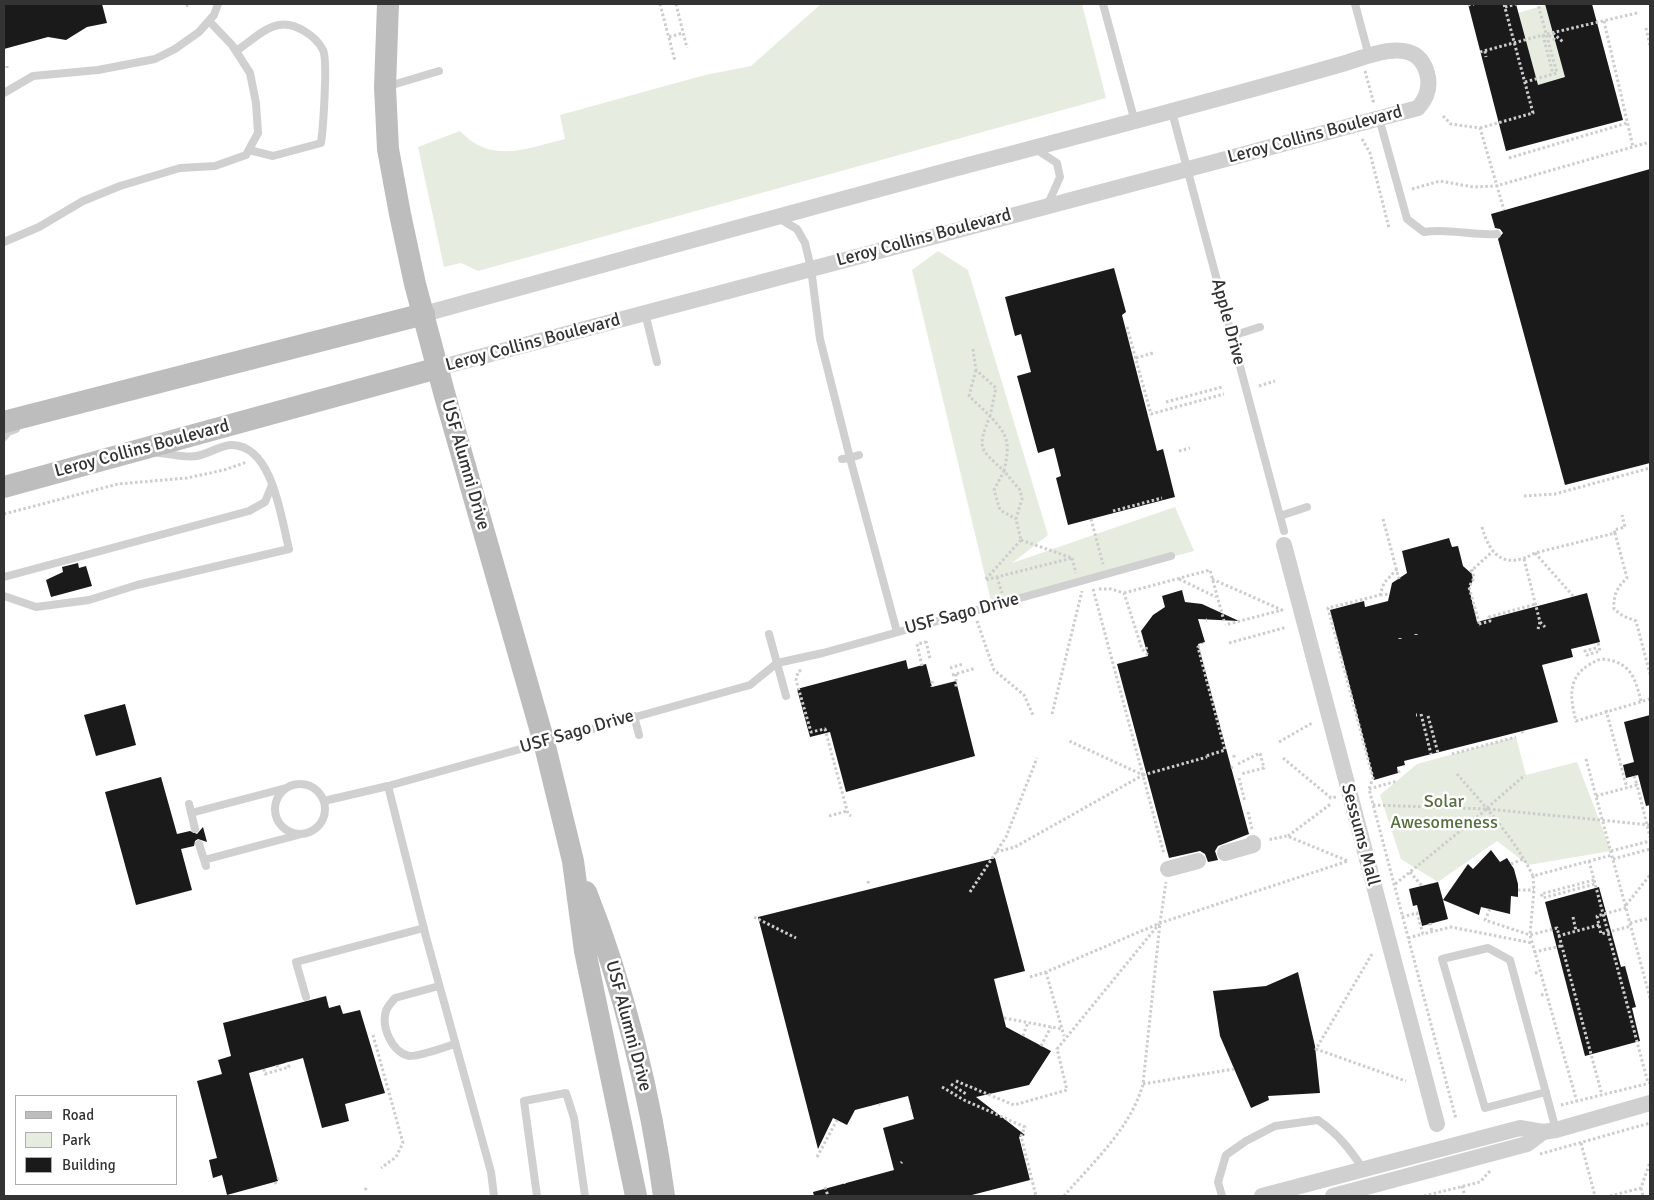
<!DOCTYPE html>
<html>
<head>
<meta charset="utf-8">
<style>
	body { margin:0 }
	#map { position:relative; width:1654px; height:1200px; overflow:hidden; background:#fff; font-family:Signika,sans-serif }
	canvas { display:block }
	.frame { position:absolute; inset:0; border:5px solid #333; pointer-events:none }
	.legend { position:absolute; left:15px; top:1095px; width:162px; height:90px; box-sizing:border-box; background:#fff; border:1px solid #adadad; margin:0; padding:6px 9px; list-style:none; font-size:15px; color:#333 }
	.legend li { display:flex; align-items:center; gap:10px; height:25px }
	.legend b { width:25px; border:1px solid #adadad }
</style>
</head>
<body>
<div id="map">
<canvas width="1654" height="1200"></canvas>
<div class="frame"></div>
<ul class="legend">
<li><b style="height:6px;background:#bdbdbd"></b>Road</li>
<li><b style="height:14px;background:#e6ecdf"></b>Park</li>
<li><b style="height:14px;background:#1a1a1a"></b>Building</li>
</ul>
</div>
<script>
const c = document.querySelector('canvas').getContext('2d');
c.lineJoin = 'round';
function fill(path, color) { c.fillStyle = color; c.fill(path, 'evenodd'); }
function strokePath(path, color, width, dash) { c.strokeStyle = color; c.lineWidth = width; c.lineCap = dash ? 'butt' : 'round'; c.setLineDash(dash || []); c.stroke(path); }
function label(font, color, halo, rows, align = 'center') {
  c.font = font + ' Signika,sans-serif'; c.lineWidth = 5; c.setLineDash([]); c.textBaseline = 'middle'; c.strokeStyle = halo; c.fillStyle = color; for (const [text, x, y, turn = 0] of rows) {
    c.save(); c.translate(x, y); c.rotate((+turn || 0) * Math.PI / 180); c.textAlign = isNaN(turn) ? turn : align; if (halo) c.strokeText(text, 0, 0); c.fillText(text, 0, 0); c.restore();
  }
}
const green = new Path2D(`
	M821,4H1082L1106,98L478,271L461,263L444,267L418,147L460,131C492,165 527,148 565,139L560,115L705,75L751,66Z
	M1545,5L1565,77L1538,85L1518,13Z
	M938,251L968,270L1048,535L1012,563L1175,507L1194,551L992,605L912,270Z
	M1516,737L1526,775L1577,762L1611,851L1528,865L1497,841L1438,882L1401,859L1380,795L1417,764Z`);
const building = new Path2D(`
	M4,4H102L107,23L87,27L66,40L48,37L4,49Z
	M1468,4H1516L1538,85L1565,77L1545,4H1592L1623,120L1506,151Z
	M1650,169V463L1565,485L1498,239L1503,233L1500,229L1495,228L1491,214Z
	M1114,268L1126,312L1122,315L1157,451L1163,449L1175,497L1068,525L1056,478L1061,476L1054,448L1038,453L1017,376L1031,372L1021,334L1015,336L1005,297Z
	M1449,538L1452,547L1458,546L1463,566L1472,574L1473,580L1469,588L1477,622L1587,593L1600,642L1571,649L1573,657L1542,665L1558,722L1404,761L1405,765L1397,767L1398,773L1374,780L1330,610L1364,601L1365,607L1388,601L1392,583L1407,573L1402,551Z
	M78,563L79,568L86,566L92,586L51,597L46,580L63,572L62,567Z
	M1182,590L1185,602L1202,604L1239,621L1198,619L1205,642L1198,644L1249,834L1218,846L1215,851L1218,860L1208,862L1205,854L1200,851L1169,858L1117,664L1148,656L1141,631L1153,615L1165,607L1162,596Z
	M906,660L908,669L926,664L932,687L956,681L975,756L846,792L830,732L810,737L797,689Z
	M125,704L136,745L96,756L84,715Z
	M1650,715V805L1646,806L1638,775L1626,778L1623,765L1634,762L1624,722Z
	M161,777L177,834L190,831L197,834L203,827L207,842L198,839L195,841L194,846L181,849L192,890L136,905L105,792Z
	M1491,850L1500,862L1507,858L1514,869L1518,884V897L1511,896L1510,914L1481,907L1479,915L1443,900L1448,919L1422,926L1417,905L1413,906L1409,889L1438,882L1443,900L1468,864L1473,869Z
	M995,858L1025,971L994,979L1006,1027L1051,1051L1029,1085L976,1097L1025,1135L1019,1137L1030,1180L968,1196H814L813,1192L894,1170L883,1128L914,1119L908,1096L855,1110L847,1125L833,1118L818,1149L758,917Z
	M1599,887L1621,967L1625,966L1636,1007L1632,1008L1640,1041L1585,1056L1545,902Z
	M1298,972L1315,1046L1320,1093L1268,1096L1269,1100L1251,1108L1220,1036L1213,991L1266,986Z
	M326,996L329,1008L340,1005L343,1014L360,1010L385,1093L345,1104L349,1121L322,1128L303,1058L249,1073L278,1181L227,1195L222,1175L213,1178L209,1160L217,1158L197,1081L222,1074L218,1060L231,1056L223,1023Z`);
const path = new Path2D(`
	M660,4L675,61
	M676,4L687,48
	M1468,5L1474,4
	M186,6L188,5
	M1505,7L1516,4
	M1604,21L1633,147
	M1646,28L1650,46
	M1553,33L1563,42
	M1543,35L1553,74
	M669,37L683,33
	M1555,40L1547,34L1637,13
	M1485,51L1486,57
	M1480,52L1543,35L1547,37
	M7,68V66
	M1365,71L1374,104
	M1525,82L1557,73L1538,4
	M1443,116L1451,124L1480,128L1504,210
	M1480,128L1533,113L1504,4
	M1362,139L1370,153L1389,228
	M1509,158L1627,123
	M1412,189L1440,181L1473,187L1496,186L1650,142
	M1127,327L1151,414L1224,394
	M973,349L976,370L996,388L990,416C1009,436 1010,444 1004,471L1020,490L1022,499L1016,519L1021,540
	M1136,358L1153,353
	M976,370L969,396L990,416C977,449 979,448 1004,471L994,490L1000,510L1016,519
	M1259,386L1275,381
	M1166,402L1222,387
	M1179,451L1190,448
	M1524,496L1555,494L1650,468
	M1113,511L1162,498
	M4,514L118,484L187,478L224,470L247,462
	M1091,519L1103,564
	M1383,519L1399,579
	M1482,527C1490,556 1505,570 1535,553L1615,533L1627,578C1617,587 1613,596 1614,609L1623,616L1636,621L1650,674
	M1615,533L1614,530L1625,527L1622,515
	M1021,540L1072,558L985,580Z
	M1535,553L1574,597
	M1072,558L1076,573
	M1524,559L1540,622L1538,629
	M1397,569L1384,583L1380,595L1328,608L1373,778L1369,789L1456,1119
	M1472,569L1474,578L1469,587L1480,626
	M1470,572L1493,551
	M997,577L1002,593
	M1179,579L1216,597
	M1212,579L1282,610L1225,625
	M1093,589L1164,854
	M1099,589H1111L1124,593L1142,649L1149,656
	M1124,593L1210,570L1224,621
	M1380,595L1389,594
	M1206,620H1207
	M977,621L994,670L1024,695L1033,715
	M1540,622L1545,627
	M1479,624L1490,621L1489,617L1536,604
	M1416,635V634
	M1400,638V639
	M926,641L930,659
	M1202,643V644
	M1229,643L1287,627
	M1146,647L1147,652
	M1200,647H1198L1225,750L1206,756V757
	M1596,648L1585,651L1587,655L1600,651L1598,642
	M922,666L917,644L926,642
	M950,668L963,664
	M801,670L798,672L796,680L811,732L825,729L848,814L851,816
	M956,674V687
	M952,675L976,668
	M932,681V687
	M1641,701C1635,677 1630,661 1601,659C1569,671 1568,691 1576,721L1650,699
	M1606,710L1627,788
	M1052,714L1082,591
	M1421,714L1431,754
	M1416,715H1417
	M1428,716L1438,753
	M1522,731L1523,735
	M1279,742L1312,723
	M1452,754L1516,737
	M1234,755V759
	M1283,758L1331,798L1336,797
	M1586,759L1650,998
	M1238,764L1260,753L1264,768L1241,774
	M1231,768L1233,767
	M1398,772L1400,771
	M1457,774C1484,805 1515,839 1533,876L1612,855
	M1143,775L1207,757
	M1634,776L1637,785
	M1239,778L1245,802
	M1369,789L1397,781
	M1596,796L1637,785L1650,837
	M1373,805L1487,809L1394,885
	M1487,808L1525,775
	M1488,809L1650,825
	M1248,812L1252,829
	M829,816L847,811
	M1288,836L1332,803
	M1611,851L1650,841
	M996,852L1015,847L1143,775L1067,740
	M1613,859L1650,849
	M1589,861L1648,1083
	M1511,864L1523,859
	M1410,872L1422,886
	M1533,876L1534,890L1530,935L1577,1102
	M1594,880L1541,894L1543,898L1595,884
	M868,881L869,886
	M1518,890H1534
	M970,892L1006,837L1037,758
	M1626,905L1650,875
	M1626,908L1597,916L1601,934L1631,926
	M1490,909L1485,920L1530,935L1557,928L1602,1095
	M754,917L796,938
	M1402,917L1417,913L1423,934L1451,927L1532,943
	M1573,917L1576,931
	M1430,923L1432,932
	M1630,923L1650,918
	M1558,936L1599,925
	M1408,938L1423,934
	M1534,952L1561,946
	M1372,954L1316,1049L1406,1081
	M1046,972L1064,1036
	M1535,973L1540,972
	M1030,977L1046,972L1160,923L1348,861L1287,836L1267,840
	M1541,995L1546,994
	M1004,1018L1062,1029
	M373,1035L403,1143L396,1157L381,1168
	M1023,1036L1028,1022
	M1041,1046L1051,1027
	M277,1065L278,1070
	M264,1069L265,1074L289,1067L287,1062
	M956,1081L1014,1105L1067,1090L1057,1049L1159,924
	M951,1084L966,1094
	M1143,1084L1234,1069
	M942,1087L964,1100L1025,1127L1021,1136L1036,1196
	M879,1104L880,1105
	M1561,1105L1650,1083
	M910,1108H911
	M1581,1143L1595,1196
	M1540,1154L1650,1123
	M817,1157L837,1120
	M901,1163L902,1162
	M277,1179L279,1178
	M275,1182L276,1184
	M844,1183V1184
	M1462,1186L1465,1196
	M825,1187L828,1196
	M1641,1188L1643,1196
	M365,1190L367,1187
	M1064,1196C1093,1162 1131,1128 1143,1084L1160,923L1166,882
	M1424,1196L1480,1182L1490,1171
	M1610,1196L1641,1188L1650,1162`);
const lane = new Path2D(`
	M1103,4L1135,122
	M1355,4L1369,56
	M236,51C249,43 263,28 279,25C295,22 316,36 323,50C328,60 323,129 321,143L273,156L249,150
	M389,86L439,71
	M4,93L33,76L98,70L155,59L175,49L199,32L214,15L218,4
	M1172,112L1284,531
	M1379,118L1407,219L1424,232C1449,228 1472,236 1497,234
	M1037,150L1057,163L1060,177L1048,204
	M780,219L797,229L805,243L811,268L820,339L850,458L859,455
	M4,242L39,227L83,201L120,186L180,168L215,166L246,155L258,133L256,103L250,73L232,45L209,21
	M645,313L657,362
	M1232,336L1260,327
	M4,437L8,432L16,429
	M842,459L850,458L897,632
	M1280,516L1307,507
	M4,577L249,511L265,502L272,485
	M4,596L36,607L89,600L137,585L289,549C281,518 273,447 233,445C222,444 209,454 197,456C185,458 171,454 159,453
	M769,634L786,696
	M634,716L639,735
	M275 809a25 25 0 1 1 50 0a25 25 0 1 1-50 0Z
	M324,801L388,786
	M189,804L195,829
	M191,813L286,788
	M199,844L206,866
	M204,860L298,835
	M439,986L395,998C392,1002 387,1007 386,1011C381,1027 392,1052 409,1056C418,1057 445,1047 455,1044
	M306,997L296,962L424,928
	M1546,1092L1485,1108L1442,959L1488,948L1510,960L1556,1130
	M494,1196L491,1172L426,937L388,786L750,685L777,663L823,653L1171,556
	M537,1196L524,1101L566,1093L574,1118L585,1196
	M1222,1196L1218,1182L1226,1155L1246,1141L1275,1126L1318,1120C1338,1134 1350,1149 1363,1169`);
const street = new Path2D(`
	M424,314C602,265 779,216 957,168C1086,134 1214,101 1342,64C1369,56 1416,34 1427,73C1431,87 1427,98 1418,108L438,368
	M1284,545L1437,1124
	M1225,853L1253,845V843
	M1168,869L1198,861
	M1262,1196L1520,1128L1543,1132L1556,1130L1650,1103
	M1333,1196L1527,1144L1543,1132`);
const secondary = new Path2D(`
	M388,4L385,87L388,149L400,214L415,284L445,396L544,742L573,861L585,951L636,1196
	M4,422L424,314
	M4,487L438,368
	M586,892C623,985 651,1097 664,1196`);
const streetNames = [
	["Leroy Collins Boulevard",1315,135,-15],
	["Leroy Collins Boulevard",924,238,-15],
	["Apple Drive",1228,322,75],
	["Leroy Collins Boulevard",533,343,-15],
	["Leroy Collins Boulevard",142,449,-15],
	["USF Alumni Drive",465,465,74],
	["USF Sago Drive",962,614,-15],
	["USF Sago Drive",577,732,-16],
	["Sessums Mall",1360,835,75],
	["USF Alumni Drive",628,1026,75]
];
const parkNames = [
	["Solar",1444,802],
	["Awesomeness",1444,823]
];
fill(green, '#e6ecdf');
fill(building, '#1a1a1a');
strokePath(path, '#cdcdcd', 3, [2.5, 2.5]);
strokePath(lane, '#d0d0d0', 8);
strokePath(street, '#d0d0d0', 16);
strokePath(secondary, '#bdbdbd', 22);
label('18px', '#333', '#fff', streetNames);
label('18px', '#56703f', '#fff', parkNames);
</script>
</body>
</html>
